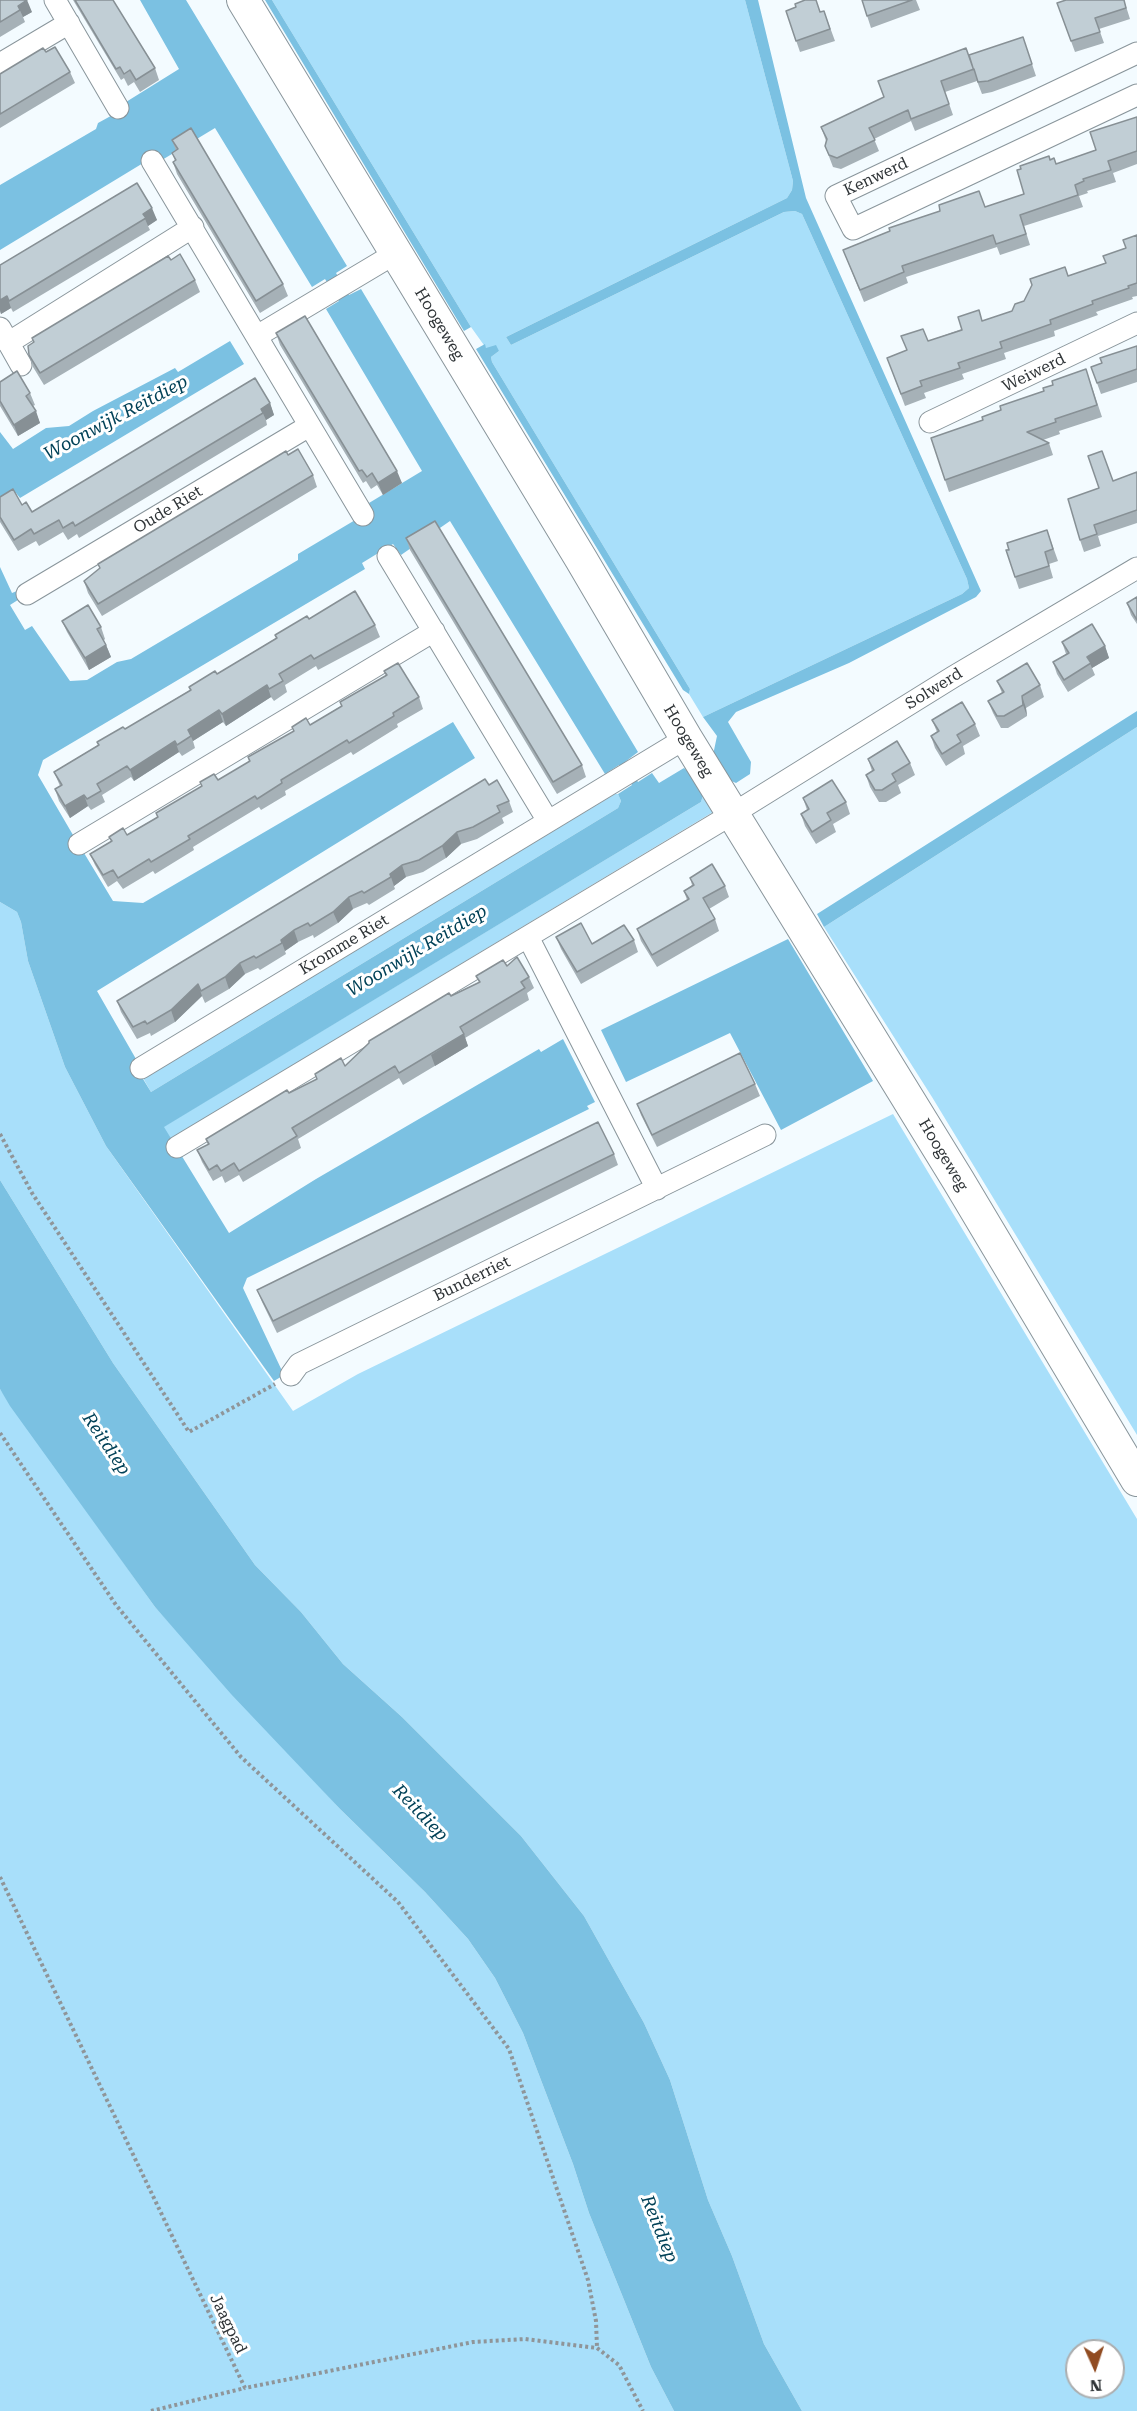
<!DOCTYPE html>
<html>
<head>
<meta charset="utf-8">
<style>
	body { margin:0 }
	#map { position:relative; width:1137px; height:2411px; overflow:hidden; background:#f3fbff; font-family:"Roboto Serif",serif }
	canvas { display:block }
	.north { position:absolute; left:1065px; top:2339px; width:60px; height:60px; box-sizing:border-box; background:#fff; border:2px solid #acaeaf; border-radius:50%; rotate:177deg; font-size:16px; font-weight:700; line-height:24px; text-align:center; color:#2f3437 }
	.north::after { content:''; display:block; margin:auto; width:21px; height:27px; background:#914c22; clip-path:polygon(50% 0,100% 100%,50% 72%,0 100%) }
</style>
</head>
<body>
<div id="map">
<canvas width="1137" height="2411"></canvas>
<div class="north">N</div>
</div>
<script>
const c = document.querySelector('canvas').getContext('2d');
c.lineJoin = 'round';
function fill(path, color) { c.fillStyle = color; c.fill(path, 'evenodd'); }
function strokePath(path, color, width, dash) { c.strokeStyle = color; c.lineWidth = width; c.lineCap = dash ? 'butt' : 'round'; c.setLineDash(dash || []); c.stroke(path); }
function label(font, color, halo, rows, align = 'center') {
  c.font = font + ' "Roboto Serif",serif'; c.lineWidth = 6; c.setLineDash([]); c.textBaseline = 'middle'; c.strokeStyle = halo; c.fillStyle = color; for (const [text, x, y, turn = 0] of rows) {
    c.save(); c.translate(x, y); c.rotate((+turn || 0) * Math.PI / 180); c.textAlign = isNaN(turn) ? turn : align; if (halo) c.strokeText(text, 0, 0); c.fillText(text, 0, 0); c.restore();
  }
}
const green = new Path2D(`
	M272,0H745L793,181L792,190L787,198L506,337L511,345L784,212L795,211L802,214L967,579L969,588L962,594L703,717L689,694L690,689L492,362L491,357L499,351L486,348L471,327Z
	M1137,727V1435L932,1097L824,927Z
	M615,794H618L621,801L618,808L151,1092L143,1078Z
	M703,795L713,812L170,1139L163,1127L701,802Z
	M0,902L17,912L21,922L28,961L65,1067L106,1146L293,1411L358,1374L893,1114L1137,1519V2411H802L764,2344L732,2256L708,2200L670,2080L644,2023L584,1916L521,1836L402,1717L343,1664L301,1612L255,1565L113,1363L0,1180ZM1077,2351H1113V2387H1077Z
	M0,1389L155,1607L340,1809L425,1892L468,1939L495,1978L523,2033L573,2164L589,2213L651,2367L674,2411H0Z`);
const water = new Path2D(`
	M140,0H186L347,266L336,273L349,295L361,289L638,752L625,762L638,782L652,773L659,783L684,768L690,773L713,755L717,736L703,717L962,594L969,588L967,579L802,214L795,211L784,212L511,345L506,337L787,198L792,190L793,181L745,0H758L806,198L981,591L976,597L849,663L736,712L728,722L751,762L750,774L736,783L729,780L703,795L701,802L164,1127L229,1233L316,1179L539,1049L541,1052L563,1039L595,1102L587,1106L589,1109L247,1278L243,1288L284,1375L274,1381L106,1146L65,1067L28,961L21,922L17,912L0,902V567L12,593L17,591L21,598L10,605L25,630L32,626L70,681L87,680L117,662L131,659L298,560V554L372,510L369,503L422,471L326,309L339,301L325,279L312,287L215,128L162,160L158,154L0,250V185L96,129L98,123L129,106L126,102L179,69ZM450,521L605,774L619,765L632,785L618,794L621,801L618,808L151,1092L132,1061L136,1059L97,991L475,758L453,722L143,903L113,901L84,853L81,854L72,837L73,835L38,775L43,760L365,569L362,563L393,544L401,555Z
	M265,0H272L471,327L464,331Z
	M230,341L244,364L20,498L16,493L0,502V432L13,449L46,428L69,426L93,411L175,368L178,372Z
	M485,344L486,348L496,345L499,351L491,357L492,362L690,689L689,694L683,690L476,349Z
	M1137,711V727L824,927L817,914Z
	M788,939L873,1081L781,1130L730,1033L626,1082L601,1030Z
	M0,1180L113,1363L255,1565L301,1612L343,1664L402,1717L521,1836L584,1916L644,2023L670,2080L708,2200L732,2256L764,2344L802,2411H674L651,2367L589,2213L573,2164L523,2033L495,1978L468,1939L425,1892L340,1809L231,1694L155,1607L10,1406L0,1389Z`);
const path = new Path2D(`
	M0,1134L32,1193L189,1432L275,1384
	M0,1433L116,1605L241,1757L398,1902L509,2049L588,2280L596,2321L597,2348
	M0,1877L245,2388L473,2342L525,2339L597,2348L619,2365L643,2411
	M151,2411L245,2388`);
const street = new Path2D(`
	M55,0L118,108
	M1137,53L836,196L853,229L1137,95
	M0,64L69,23
	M152,161L363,515
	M0,328L21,365
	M257,336L396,253
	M8,343L193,227
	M930,422L1137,323
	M388,556L548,821
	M27,594L309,426
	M79,844L434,631
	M528,937L657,1189
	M141,1068L686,738
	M177,1147L734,813L953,677L1137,568
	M291,1375L299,1364L765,1135`);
const secondary = new Path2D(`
	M243,0L581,559L686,738L958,1180L1137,1480`);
const wall = new Path2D(`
	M0,0L32,12L23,17L25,22L0,37Z
	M73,0H113L155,68L159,80L140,92L134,82L128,86L124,78L121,80Z
	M862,0H916L920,10L871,28Z
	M1124,0L1130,19L1099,29L1104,43L1075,52L1057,3Z
	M786,11L820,12L824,11L835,41L800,52Z
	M1023,37L1036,76L992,92L982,94L977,81L945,92L953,115L915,131L911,121L874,139L879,151L841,169L833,167L825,146L826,141L821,127L970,59Z
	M46,52L70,72L75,83L0,128V74Z
	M1137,117V164L1113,173L1116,182L1087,191L1088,193L1079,196L1083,207L1024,226L1030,245L1000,255L997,247L906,277L908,283L864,302L843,250L940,211L985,207L1024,194L1050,160L1056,164L1096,150Z
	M172,140L283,284L288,296L260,313L177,174L173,162L175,161L172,153L176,151Z
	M137,183L157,220L148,226L150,230L13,312L11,308L1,314L0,311V265Z
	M1137,235V296L1132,297L1133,299L1096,312L1098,315L1054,331L1055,336L1004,353L1006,359L962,374L964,379L924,393L926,398L905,406L887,358L907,350L901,336L928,341L1012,311L1024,301L1068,276L1106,263L1126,248Z
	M171,260L195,280L200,292L44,385L33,367L29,355L33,343L32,338Z
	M276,333L402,483L383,495L377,485L371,489L366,481L363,483L280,345Z
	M1137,346V382L1101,394L1091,367L1102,363Z
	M1086,369L1102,417L1059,431L1060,434L1043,440L1049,443L1053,455L949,492L931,438L983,420L1044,391L1053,385Z
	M0,382L30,393L35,405L33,406L40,423L18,436L0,406Z
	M270,403L274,415L266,420L267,425L79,538L77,534L68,540L63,532L39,546L36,541L18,551L0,522V497L22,505L32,512Z
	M288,455L313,475L317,487L102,616L88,593L84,581L100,569L98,564Z
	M1137,472V523L1098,536L1101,546L1084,552L1080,540L1099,488L1113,481Z
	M1047,530L1058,561L1049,564L1053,578L1019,589L1006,550Z
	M406,538L582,765L586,777L557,794L410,550Z
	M1137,597V624L1131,615L1127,603Z
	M309,619L375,625L380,637L318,670L316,666L285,685L287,692L274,701L271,697L226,726L223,722L193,741L195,748L182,756L179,752L134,781L131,777L102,795L105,802L91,810L88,806L70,818L59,801L55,789L60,786L54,772L98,745L97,742L125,729L190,690L189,687L217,674L276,638L275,635Z
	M62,621L101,627L105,639L104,640L111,657L89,670L67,632Z
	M1062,642L1105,646L1109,658L1092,668L1095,675L1068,692L1057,674L1053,662L1066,654Z
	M384,671L419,697L423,709L397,724L398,727L353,755L351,752L285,791L286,795L261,810L259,807L193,847L194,850L155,874L153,871L123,889L117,881L108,887L95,865L90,854L111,841L109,837L127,835L157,817L156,813L202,787L200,782L218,780L249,762L248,757L294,731L292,727L310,725L341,706L340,702L386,676Z
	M997,681L1040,685L1044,697L1026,708L1027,716L1008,728H1001L993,713L988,701L1002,693Z
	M932,720L975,724L980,736L963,746L965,754L946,766L935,748L931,736L937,732Z
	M868,759L910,763L915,775L898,785L901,793L886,802H879L870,787L866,775L872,771Z
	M489,785L509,801L513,812L502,818L504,823L477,839L461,844L446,858L423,872L406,877L394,886L395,889L369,905L367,903L353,909L338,923L314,938L313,935L298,942L285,951L286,954L260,970L258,968L245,974L229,989L205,1003L202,996L175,1022L151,1036L150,1033L137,1039L121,1012L117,1001Z
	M803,798L846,802L850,814L833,824L836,832L816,844L805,826L801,814L807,810Z
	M690,878L725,886L729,897L709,909L715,919L719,931L657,967L641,941L637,929L687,900L684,891L692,885Z
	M556,937L592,944L634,940L638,952L581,984L561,949Z
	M507,966L529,977L534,988L527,993L529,1000L465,1038L468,1046L403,1085L399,1078L298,1139L301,1148L243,1182L239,1175L225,1183L222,1176L213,1181L202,1162L197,1150L208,1145L206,1139L289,1093L317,1079L315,1074L345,1066L369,1043L451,996L479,982L476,976Z
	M755,1084L760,1096L657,1147L641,1115L637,1104Z
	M614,1154L618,1165L277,1333L262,1302L257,1290Z`);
const shadedWall = new Path2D(`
	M27,0L32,12L23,17L18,6Z
	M152,208L157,220L148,226L143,214Z
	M7,296L11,308L1,314L0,310V300Z
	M270,403L274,415L266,420L261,409Z
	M36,411L40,423L18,436L14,425Z
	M397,471L402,483L383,495L378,483Z
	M106,645L111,657L89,670L85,658Z
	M1105,646L1109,658L1092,668L1087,657Z
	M267,685L271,697L226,726L222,714Z
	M1022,696L1026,708L1027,716L1023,705Z
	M219,710L223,722L193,741L188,730Z
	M175,741L179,752L134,781L130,770Z
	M84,795L88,806L70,818L65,806Z
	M457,832L461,844L446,858L442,846Z
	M402,865L406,877L394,886L390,874Z
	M349,897L353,909L338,923L333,912Z
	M294,930L298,942L285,951L281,940Z
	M240,963L245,974L229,989L225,977Z
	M198,984L202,996L175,1022L171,1010Z
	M464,1034L468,1046L435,1066L431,1055Z`);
const building = new Path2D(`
	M0,0H27L18,6L20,10L0,22Z
	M75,0H113L155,68L136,80L130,70L124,74L120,67L116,69Z
	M805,0H816L820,12L824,11L830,29L796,41L786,11L796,7L795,4Z
	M862,0H912L867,16Z
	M1066,0H1124L1126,8L1095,18L1100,32L1071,41L1057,3Z
	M1023,37L1032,64L988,81L978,82L974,69L941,81L949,104L911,119L908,110L869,128L875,140L837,158L829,155L825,146L827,139L821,127L884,97L878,81L966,48L973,68L969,55Z
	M55,47L70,72L0,114V74L43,48L46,52Z
	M1137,117V151L1108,161L1111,170L1083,179L1084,181L1075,185L1078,195L1020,215L1026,234L996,244L993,235L902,266L904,272L860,290L843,250L890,231L889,228L940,211L939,205L979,191L985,207L1024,194L1017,170L1021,169L1020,166L1049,156L1050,160L1054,158L1056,164L1096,150L1090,132Z
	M191,128L283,284L256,301L173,162L176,160L172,153L178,149L172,140Z
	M137,183L152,208L143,214L146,218L9,301L7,296L0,300V265Z
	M1137,235V283L1128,286L1129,288L1092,301L1093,304L1050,320L1051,324L1000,342L1002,348L958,363L960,368L920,381L922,386L901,394L887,358L907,350L901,336L923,329L928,341L962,330L958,317L979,310L982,321L1012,311L1015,304L1024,301L1032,285L1030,279L1065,267L1068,276L1106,263L1103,256L1126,248L1123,240Z
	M180,254L195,280L40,373L29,355L28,346L34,342L32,338L168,256L171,260Z
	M305,316L397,471L378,483L372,473L367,477L362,470L359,471L276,333Z
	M1137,346V369L1097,383L1091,367L1102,363L1100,358Z
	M1086,369L1097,405L1055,419L1056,422L1027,432L1049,443L945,480L931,438L983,420L982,417L1001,410L1000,406L1044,391L1043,388L1053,385L1052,381Z
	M17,371L30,393L26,396L36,411L14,425L0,401V382Z
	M255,378L270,403L261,409L263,413L75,526L73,522L63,528L59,520L34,534L31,529L14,540L0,517V497L13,489L22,505L26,502L32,512Z
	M298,449L313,475L98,604L84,581L100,568L98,564L286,451L288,455Z
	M1102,451L1113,481L1137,472V510L1094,525L1097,534L1080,540L1068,499L1099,488L1088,456Z
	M435,521L582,765L553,782L406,538Z
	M1047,530L1053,549L1045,552L1049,566L1015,577L1006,550H1009L1007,543Z
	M355,591L375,625L314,659L311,655L279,674L283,681L269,689L267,685L222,714L219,710L188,730L191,736L177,745L175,741L130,770L127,766L97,784L101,791L87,799L84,795L65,806L55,789L62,785L54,772L99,745L97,742L123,727L125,729L191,690L189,687L215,671L217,674L277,638L275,635L307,616L309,619Z
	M1137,597V620L1127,603Z
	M88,605L101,627L97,629L106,645L85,658L62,621Z
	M1092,624L1105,646L1087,657L1091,663L1064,680L1053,662L1069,653L1062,642Z
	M398,663L419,697L393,713L394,716L349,743L347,740L281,780L282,783L257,799L255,796L188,836L190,839L151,862L149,859L118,878L113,870L103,875L90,854L112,841L109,837L123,828L127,835L158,817L156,813L202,786L200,782L214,774L218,780L250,761L248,757L294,731L292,727L306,718L310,725L342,706L340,702L387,675L384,671Z
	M1027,663L1040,685L1022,696L1023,705L1004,716H997L988,701L1004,692L997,681Z
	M962,702L975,724L957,735L961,742L942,754L931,736L939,731L932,720Z
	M897,741L910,763L892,774L896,781L882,790H875L866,775L874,770L868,759Z
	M485,779L489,785L497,780L509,801L497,806L500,812L473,827L457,832L442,846L419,860L402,865L390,874L391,877L364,893L362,891L349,897L333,912L310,926L308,923L294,930L281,940L282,943L256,958L254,956L240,963L225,977L201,991L198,984L171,1010L147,1024L145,1021L133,1027L117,1001Z
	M832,780L846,802L827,813L831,820L812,832L801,814L809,809L803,798Z
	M712,864L725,886L703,898L715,919L652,955L637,929L689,899L684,891L694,885L690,878Z
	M581,923L592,944L624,925L634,940L577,972L556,937Z
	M517,957L529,977L521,982L525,988L460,1027L464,1034L399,1073L395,1066L292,1128L297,1136L239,1171L234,1163L221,1171L217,1165L209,1170L197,1150L209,1144L206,1139L287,1090L289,1093L317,1079L315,1074L341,1058L345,1066L369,1043V1041L449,993L451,996L480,982L476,976L503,960L507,966Z
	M740,1053L755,1084L652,1135L637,1104Z
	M598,1122L614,1154L273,1321L257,1290Z`);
const streetNames = [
	["Kenwerd",876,177,-25],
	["Hoogeweg",439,324,59],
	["Weiwerd",1034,373,-26],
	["Oude Riet",168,510,-31],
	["Solwerd",934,689,-32],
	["Hoogeweg",688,741,59],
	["Kromme Riet",344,945,-31],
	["Hoogeweg",943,1155,59],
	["Bunderriet",472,1279,-26],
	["Jaagpad",228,2324,64]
];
const waterNames = [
	["Woonwijk Reitdiep",116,418,-28],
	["Woonwijk Reitdiep",417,951,-31],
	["Reitdiep",106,1444,56],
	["Reitdiep",420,1813,46],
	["Reitdiep",659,2229,68]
];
fill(green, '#a8dffa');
fill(water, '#7bc1e2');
strokePath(street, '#89959b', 23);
strokePath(secondary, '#89959b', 34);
strokePath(path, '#8f9599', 4, [3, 3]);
strokePath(street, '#fff', 21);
strokePath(secondary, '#fff', 32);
fill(wall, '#a6b1b7');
fill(shadedWall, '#879095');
fill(building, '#c1ced5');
strokePath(building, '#879095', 1.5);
label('16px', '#2f3437', '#fff', streetNames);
label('italic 18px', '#014157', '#fff', waterNames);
</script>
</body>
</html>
